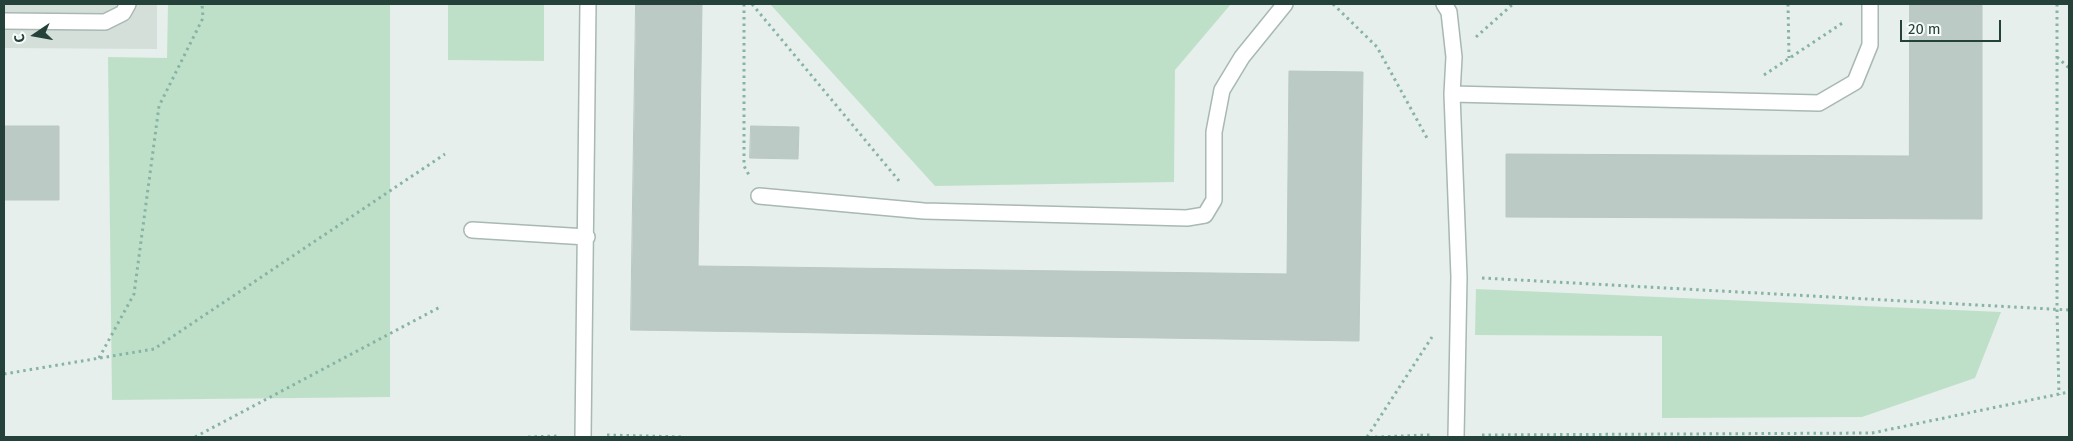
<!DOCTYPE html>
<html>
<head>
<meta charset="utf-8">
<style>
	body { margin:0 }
	#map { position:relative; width:2073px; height:441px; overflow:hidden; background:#e6efeb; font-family:"Fira Sans",sans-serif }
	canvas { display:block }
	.frame { position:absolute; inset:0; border:5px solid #24423a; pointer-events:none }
	.north { position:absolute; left:10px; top:10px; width:50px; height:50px; -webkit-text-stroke:4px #f7fbf9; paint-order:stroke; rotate:258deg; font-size:14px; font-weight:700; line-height:20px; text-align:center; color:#24423a }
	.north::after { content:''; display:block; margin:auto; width:18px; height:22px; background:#24423a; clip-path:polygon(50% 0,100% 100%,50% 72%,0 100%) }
	.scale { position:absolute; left:1900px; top:20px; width:101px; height:22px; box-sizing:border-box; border:2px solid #24423a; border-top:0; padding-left:6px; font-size:15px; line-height:18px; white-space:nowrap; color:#24423a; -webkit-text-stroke:4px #f7fbf9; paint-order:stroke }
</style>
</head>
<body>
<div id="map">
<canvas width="2073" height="441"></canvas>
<div class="frame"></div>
<div class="north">С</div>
<div class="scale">20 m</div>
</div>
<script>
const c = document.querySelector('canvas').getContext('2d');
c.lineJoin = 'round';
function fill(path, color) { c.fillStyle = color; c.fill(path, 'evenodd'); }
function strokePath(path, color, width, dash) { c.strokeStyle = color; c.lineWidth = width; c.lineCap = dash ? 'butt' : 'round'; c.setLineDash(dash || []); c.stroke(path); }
const built = new Path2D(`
	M4,4H157V49L4,48Z`);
const green = new Path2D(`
	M168,4H390V397L112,400L108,57L167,58Z
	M448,4H544V61L448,60Z
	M770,4H1231L1175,70L1174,182L935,186Z
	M1476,289L2001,312L1975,378L1862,417L1662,418V336L1475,335Z`);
const building = new Path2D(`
	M636,4H702L698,266L1287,274L1289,71L1363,72L1359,341L631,330Z
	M1910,4H1982V219L1506,217V154L1909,156Z
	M4,126H59V200H4Z
	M751,126L799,127L798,159L750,158Z`);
const path = new Path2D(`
	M744,4V166L749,175
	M752,4L900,182
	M1333,4L1377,47L1427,138
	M1788,4L1789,58
	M2057,4V310L2059,395
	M1476,37L1513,4
	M2057,57L2069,68
	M1764,75L1844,22
	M1482,278L2069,310
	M99,358L134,294L159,106L203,18L202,4
	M4,374L154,349L445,154
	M607,435L684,437
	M1482,435L1872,433L2069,392
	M195,437L442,306
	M528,437L558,436
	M1367,437L1432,337
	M1375,437L1430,435`);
const minor = new Path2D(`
	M1444,4L1449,12L1454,57L1452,94L1459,277L1456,437
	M4,21L105,22L123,13L128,4
	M1452,94L1819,103L1855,82L1870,45V4
	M759,196L924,211L1187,218L1205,215L1214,200V132L1222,90L1242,57L1285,4
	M472,230L587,237
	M583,437L588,4`);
fill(built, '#d4dfda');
fill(green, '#bfe0c8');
fill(building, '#bbcac4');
strokePath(building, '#b8c9c2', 1);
strokePath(minor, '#a8b8b2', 18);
strokePath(path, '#86b3a5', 3, [2.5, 4]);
strokePath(minor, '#fff', 15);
</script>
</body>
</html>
